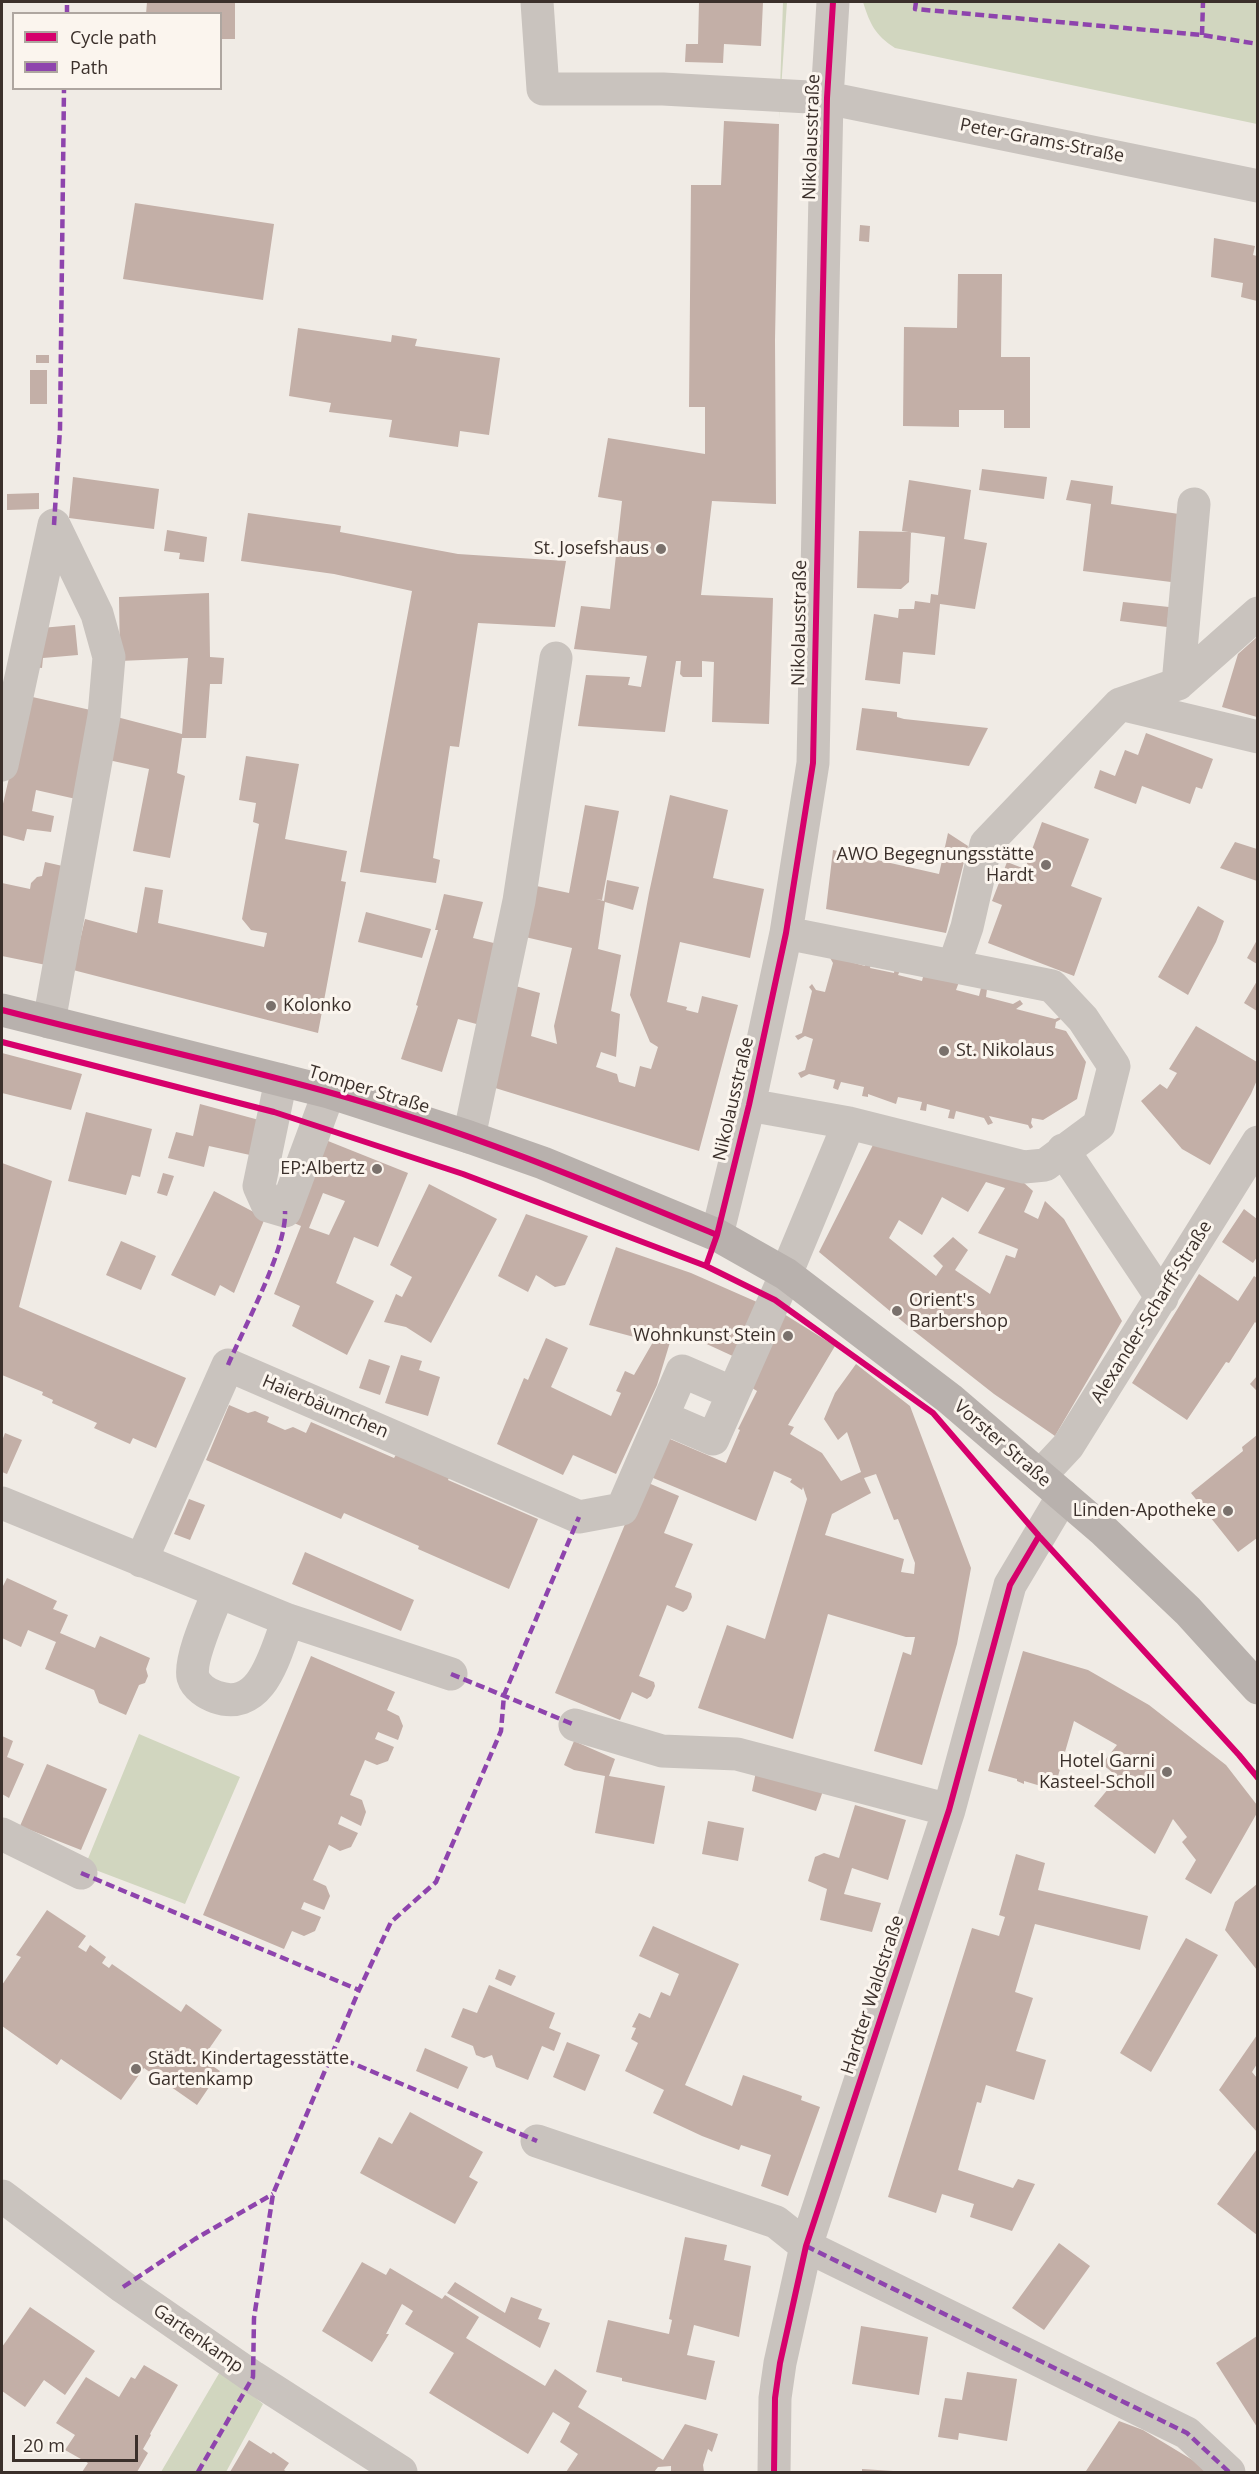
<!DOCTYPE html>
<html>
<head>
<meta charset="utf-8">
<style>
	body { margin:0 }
	#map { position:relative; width:1259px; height:2474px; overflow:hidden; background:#f0ebe5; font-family:"Open Sans",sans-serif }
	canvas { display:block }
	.frame { position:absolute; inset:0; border:3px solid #3b302b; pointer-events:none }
	.legend { position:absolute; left:12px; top:12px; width:210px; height:78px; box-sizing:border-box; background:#fbf5ee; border:2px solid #aea6a0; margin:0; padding:8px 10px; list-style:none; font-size:18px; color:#3b302b }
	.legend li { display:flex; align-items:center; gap:12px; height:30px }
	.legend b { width:30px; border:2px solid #aea6a0 }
	.scale { position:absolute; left:12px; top:2435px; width:126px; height:27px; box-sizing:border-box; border:3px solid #3b302b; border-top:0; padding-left:8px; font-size:18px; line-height:21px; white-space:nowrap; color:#3b302b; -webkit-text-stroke:4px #fbf5ee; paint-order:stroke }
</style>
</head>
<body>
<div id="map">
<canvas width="1259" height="2474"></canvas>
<div class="frame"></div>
<ul class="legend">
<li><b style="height:8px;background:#d6006c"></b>Cycle path</li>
<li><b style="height:8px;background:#8e44ad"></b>Path</li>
</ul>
<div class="scale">20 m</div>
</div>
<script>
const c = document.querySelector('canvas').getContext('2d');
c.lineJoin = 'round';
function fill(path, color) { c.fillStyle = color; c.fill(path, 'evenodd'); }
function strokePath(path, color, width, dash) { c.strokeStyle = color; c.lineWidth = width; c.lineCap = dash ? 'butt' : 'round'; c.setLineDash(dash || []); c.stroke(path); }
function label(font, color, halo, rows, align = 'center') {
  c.font = font + ' "Open Sans",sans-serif'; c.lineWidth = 6; c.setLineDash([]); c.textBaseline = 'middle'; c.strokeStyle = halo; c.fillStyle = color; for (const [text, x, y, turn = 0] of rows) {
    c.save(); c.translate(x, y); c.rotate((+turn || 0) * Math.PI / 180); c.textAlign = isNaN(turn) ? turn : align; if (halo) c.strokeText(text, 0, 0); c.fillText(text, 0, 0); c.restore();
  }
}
const green = new Path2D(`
	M783,2H787L779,119Z
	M863,2H1257V124L895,48C875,35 870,24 863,2Z
	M139,1734L240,1777L185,1904L85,1866Z
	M221,2370L263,2404L226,2472H161Z`);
const building = new Path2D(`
	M147,2H235V39H220V14H146Z
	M699,2H763L761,46L724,44L723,63L685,62L686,44H698Z
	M724,121L779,124L775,340L776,504L712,501L701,595L773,598L769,724L712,722L714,662L702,661V677H683L680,674L681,661H676L665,732L578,726L586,675L630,677L628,685L641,687L647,656L574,649L581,606L610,609L622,501L598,497L608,438L705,454V407H689L691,185H721Z
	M135,203L274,224L263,300L123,279Z
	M860,225L870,226L869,242L859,241Z
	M1214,238L1255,246L1253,255L1257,256V301L1241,297L1243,283L1211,277Z
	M958,274H1002L1001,357H1030V428H1004V410H959V427L903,426L904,327L957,328Z
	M298,328L391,342L392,335L417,339L415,346L500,358L489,435L460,431L458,447L389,437L392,420L329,412L331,403L289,396Z
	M36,355H49V363H36Z
	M30,370H47V404H30Z
	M982,469L1047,477L1044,499L979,490Z
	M73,477L159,489L154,529L69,518Z
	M909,480L971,490L964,539L987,543L975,609L940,604L935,655L903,652L900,684L865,680L874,614L898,618L899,609H914L915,601L930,603L931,594L938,595L945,537L902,531Z
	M1071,480L1113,486L1111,504L1179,514L1171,582L1083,571L1091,504L1066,500Z
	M39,493V509L7,510V494Z
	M248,513L341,526L340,532L458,554L566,561L555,627L478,623L459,747L450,746L433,858L440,860L436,883L360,872L412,591L334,574L241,561Z
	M167,530L207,537L204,562L179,559L180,553L164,551Z
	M859,531L911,532L909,582L901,589L857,588Z
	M209,593L210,657L224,658L222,684H210L206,738H182L177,773L185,776L170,858L133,851L149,769L104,759L113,716L182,734L188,658L120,661L119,597Z
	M1123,602L1169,607L1167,627L1120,621Z
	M75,625L78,655L43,658L42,668L33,667L41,628Z
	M1257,637V717L1222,707L1238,654Z
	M28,696L95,711L76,799L36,790L32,811L54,816L51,832L27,829L24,841L2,835V808Z
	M862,708L897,712V717L904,719L988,728L969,766L856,750Z
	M1146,733L1213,759L1202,789L1196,787L1190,804L1142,786L1136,804L1094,788L1100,770L1115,776L1125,750L1138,755Z
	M246,756L299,764L285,839L347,851L341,881L346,882L318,1033L73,970L85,919L137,933L145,887L163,890L158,923L264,947L267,933L251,930L242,919L259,824L253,822L256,803L239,800Z
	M670,795L728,810L713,878L764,889L750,958L680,942L667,1002L687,1007L686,1010L698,1013L702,996L738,1005L699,1151L492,1087L512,985L540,993L531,1036L557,1044L554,1026L572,948L521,936L532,885L569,893L585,805L619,811L602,900L596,899L604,901L607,880L639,887L633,910L605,902L598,949L621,955L611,1011L620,1014L616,1057L601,1052L596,1067L617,1074L619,1082L635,1087L640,1066L651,1069L658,1047L650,1042L630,995L649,893Z
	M1042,822L1089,839L1071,886L1102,898L1074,976L988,943L1002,905L992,901L1007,862L1025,869Z
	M948,833L968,846L946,933L826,909L833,850L939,874Z
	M1235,842L1257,849V881L1220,868Z
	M45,862L67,867L46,965L2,956V883L30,889L31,883L37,877L42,876Z
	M444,894L483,902L473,938L498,944L480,1025L458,1019L442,1072L401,1059L418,1006L416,1005L438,930H435Z
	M1198,906L1224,921L1216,942L1188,995L1158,977Z
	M366,912L431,929L422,958L358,942Z
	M1257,940V964L1247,958Z
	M829,956L865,966L867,958L872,960L870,968L894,973L895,966L901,968L898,975L922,981L924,973L959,982L956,990L979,996L981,988L987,989L986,997L1013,1004L1020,1000L1023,1004L1016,1009L1055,1019L1060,1017L1061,1019L1056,1022L1055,1028L1066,1031L1086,1062L1077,1099L1043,1120L1032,1118L1031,1123L1033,1127L1030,1129L1028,1125L989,1116L993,1123L988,1125L984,1118L956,1111L954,1119L948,1118L950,1110L927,1104L926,1111L920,1110L922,1102L898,1097L896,1104L868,1094V1097L862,1096L864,1087L841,1082L838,1090L833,1088L835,1080L809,1074L801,1078L798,1073L805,1070L813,1039L805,1036L798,1040L795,1036L802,1033L812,991L809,987L812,984L816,990L825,992L833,963Z
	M1257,981V1011L1244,1003Z
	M1196,1026L1257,1062V1080L1251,1094L1210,1165L1182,1149L1141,1101L1160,1084L1167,1089L1177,1073L1169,1069Z
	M2,1053L82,1074L71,1110L2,1093Z
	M200,1104L259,1120L250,1155L209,1146L204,1167L168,1158L176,1132L193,1136Z
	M86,1112L152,1129L140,1177L132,1175L126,1195L68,1181Z
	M877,1137L1013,1173L1033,1191L1024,1212L1038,1219L1045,1201L1064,1219L1122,1321L1055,1436L994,1394L914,1331L819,1252ZM986,1182L1005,1188L978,1233L1018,1249L1015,1258L1006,1255L990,1294L955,1270L968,1250L953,1237L933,1256L943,1266L936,1276L889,1238L899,1220L922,1235L942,1197L968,1212Z
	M328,1141L408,1173L378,1247L354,1237L336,1283L374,1301L347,1355L292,1326L300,1306L274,1294L301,1226L294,1223ZM323,1193L345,1201L329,1235L309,1228Z
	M2,1163L52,1181L19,1307L186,1378L156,1448L133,1438L130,1444L94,1428L97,1423L52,1403L53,1400L42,1395L43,1392L2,1375Z
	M163,1173L174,1176L167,1196L157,1193Z
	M429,1184L497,1219L431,1343L406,1327L384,1322L396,1294L402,1297L412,1277L390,1265Z
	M214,1191L265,1218L234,1293L220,1285L215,1296L171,1275Z
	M1244,1209L1257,1219V1257L1253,1263L1222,1242Z
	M526,1214L588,1236L565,1285L555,1287L536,1275L528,1292L498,1276Z
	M121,1241L156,1256L141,1290L106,1275Z
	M616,1247L691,1273L766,1306L737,1358L674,1329L657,1385L616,1474L573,1455L563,1475L497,1444L524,1378L528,1380L546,1338L568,1348L551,1387L611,1416L621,1393L616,1391L625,1371L634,1375L653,1342L589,1325Z
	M1199,1274L1238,1301L1254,1276L1257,1278V1324L1255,1322L1229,1363L1226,1362L1187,1420L1132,1383Z
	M784,1314L835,1346L788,1425L794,1427L790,1434L822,1453L841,1481L861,1472L847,1432L838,1440L824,1419L835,1393L856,1364L910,1406L971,1568L957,1644L922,1765L874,1751L903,1652L911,1655L915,1637H906L828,1614L793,1739L698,1708L727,1625L765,1639L807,1499L803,1487L802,1490L790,1482L792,1479L774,1471L756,1521L646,1475L663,1436L726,1463L740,1430L738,1429L757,1391L744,1383ZM876,1474L894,1520L898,1519L915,1563L914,1574L901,1572L904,1559L825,1535L832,1514L871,1493L864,1478Z
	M401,1355L422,1361L419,1370L440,1377L428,1416L385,1403Z
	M369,1359L390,1366L380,1395L359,1388Z
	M1257,1376V1391L1250,1384Z
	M229,1405L248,1413L255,1411L269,1417L267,1422L285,1430L293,1427L306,1433L311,1422L394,1458L397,1453L450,1475L448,1480L538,1519L509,1589L418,1549L419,1546L344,1513L341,1519L206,1460Z
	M5,1433L22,1440L7,1474L2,1472V1441Z
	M1257,1435V1538L1238,1552L1191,1493L1243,1451L1242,1447Z
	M646,1482L679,1496L664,1533L693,1544L675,1587L691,1593L692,1597L687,1609L683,1612L667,1605L639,1676L654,1682L655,1686L651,1696L647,1699L632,1692L620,1720L555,1693L628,1517Z
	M189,1499L205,1505L190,1540L174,1534Z
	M305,1552L414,1600L401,1631L292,1584Z
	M7,1578L57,1601L53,1609L68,1615L60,1633L95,1648L100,1636L150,1658L146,1669L148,1676L145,1683L139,1685L126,1715L99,1703L94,1690L45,1669L56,1642L28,1630L21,1647L2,1638V1588Z
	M1023,1651L1088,1670L1149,1705L1226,1765L1257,1805V1813L1211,1894L1185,1879L1196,1860L1182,1842L1187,1837L1173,1819L1155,1854L1094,1806L1118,1777L1102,1764L1117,1745L1074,1721L1054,1790L1024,1781V1784L1017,1781V1779L988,1771Z
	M311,1656L395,1692L387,1710L399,1716L403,1726L398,1740L378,1732L375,1739L394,1747L388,1761L377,1765L365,1760L350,1795L362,1800L366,1812L361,1826L341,1816L338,1824L358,1833L351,1847L340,1851L329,1845L313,1880L326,1886L330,1896L324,1910L304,1902L301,1909L321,1917L315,1931L304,1936L292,1931L284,1949L203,1915Z
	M2,1736L13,1741L7,1757L24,1764L9,1798L2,1794Z
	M574,1741L615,1759L609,1776L665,1786L654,1844L595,1833L605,1776L574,1770L564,1765Z
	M47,1764L107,1789L81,1850L20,1826Z
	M757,1767L824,1788L816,1811L752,1791Z
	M855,1805L906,1820L888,1880L852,1868L844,1894L881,1903L872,1932L820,1920L827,1889L808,1881L815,1857L824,1853L839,1858Z
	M708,1821L744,1828L738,1861L702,1854Z
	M1016,1854L1045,1863L1038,1890L1148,1916L1140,1950L1035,1924L1015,1992L1033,1998L1016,2051L1046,2060L1034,2100L986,2085L981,2103L977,2102L958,2170L1013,2188L1018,2179L1035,2184L1012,2231L970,2217L974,2204L942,2194L936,2213L888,2197L972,1928L999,1936L1005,1917L999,1915Z
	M1257,1884V1970L1225,1930L1235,1902Z
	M47,1910L86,1936L78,1947L86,1952L90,1945L106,1957L102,1963L109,1968L112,1964L181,2012L186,2004L222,2030L202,2059L220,2071L197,2105L144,2068L121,2100L61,2059L57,2065L2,2026V1985L21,1957L16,1955Z
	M653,1926L739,1964L685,2085L732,2106L743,2075L802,2096L801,2100L820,2107L788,2196L761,2186L771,2155L741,2145L739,2150L702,2136L653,2113L664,2090L625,2071L638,2043L631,2039L636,2028L632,2027L639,2013L650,2018L661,1992L670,1996L679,1974L639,1956Z
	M1186,1938L1218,1955L1151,2072L1120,2053Z
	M499,1969L516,1976L511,1986L495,1979Z
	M489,1985L555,2013L549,2028L561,2033L554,2051L542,2046L528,2080L496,2067L492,2055L484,2058L476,2055L473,2046L451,2037L463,2008L477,2013Z
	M1257,2035V2064L1252,2072L1257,2078V2132L1219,2090Z
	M567,2042L600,2055L585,2091L553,2077Z
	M425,2048L468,2067L458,2089L416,2071Z
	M410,2112L483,2152L469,2177L478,2182L455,2224L360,2173L379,2137L392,2144Z
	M1257,2149V2235L1217,2204Z
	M685,2237L727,2245L724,2260L751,2266L739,2337L694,2325L687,2355L715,2361L706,2400L622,2381V2378L596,2372L608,2320L669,2334L672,2320L669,2319Z
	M1059,2243L1090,2266L1044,2330L1012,2308Z
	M362,2262L386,2275L390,2268L442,2299L445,2295L479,2317L466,2338L545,2386L555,2369L587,2391L578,2407L663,2460L685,2424L718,2434L712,2452L708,2449L703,2465L704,2472H671V2466L658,2467L654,2472H566L578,2454L560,2442L570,2423L553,2412L528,2454L429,2393L454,2353L405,2324L413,2311L402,2304L386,2334H389L372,2362L322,2331Z
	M455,2282L505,2313L511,2297L542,2309L538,2319L550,2323L540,2348L447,2293Z
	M30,2307L95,2351L65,2395L44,2380L25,2407L2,2391V2347Z
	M861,2326L928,2337L919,2395L852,2384Z
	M1257,2336V2427L1216,2363Z
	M144,2365L178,2385L150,2434L151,2435L143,2449L148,2453L137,2472H82L88,2463L65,2450L75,2435L56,2423L86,2377L119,2397L131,2377L135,2379Z
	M967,2372L1017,2379L1007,2441L959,2433L958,2440L938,2437L945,2398L962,2400Z
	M1119,2421L1143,2430L1209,2470L1208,2472H1088L1086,2471Z
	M249,2440L271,2454L273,2452L289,2463L284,2470L287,2472H230Z
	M862,2469L893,2471V2472H862Z`);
const minor = new Path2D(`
	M537,2L543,89H663L827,98L1258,186
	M1178,684L1194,504
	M1120,704L1258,737
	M2,765L54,525
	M954,965L967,927L986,844L1120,704L1178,684L1258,613
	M49,1022L104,716L109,657L97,614L54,525
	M281,1080L259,1186L268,1206L285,1211L329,1092
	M749,1105L849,1123L1024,1167L1045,1165L1099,1125L1114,1066L1083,1019L1052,986L786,933
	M469,1137L519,901L556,658
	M1063,1150L1162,1298
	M717,1235L749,1105L786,933L813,763L827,98L833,2
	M662,1417L713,1439L786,1274L849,1123
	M1040,1476L1068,1446L1258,1142
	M2,1503L288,1620L451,1674
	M141,1561L228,1365L579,1517L622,1509L682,1371L733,1393
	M218,1593C211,1611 189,1659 193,1677C196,1687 207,1694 216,1697C263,1713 275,1653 288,1620
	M575,1725L662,1751L737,1754L949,1810
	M2,1834L81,1873
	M537,2141L776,2222L806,2246L1187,2433L1229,2472
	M2,2196L123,2287L253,2377L401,2472
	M774,2472L775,2398L780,2363L806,2246L949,1810L1010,1585L1063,1496`);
const major = new Path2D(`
	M2,1010L329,1092L469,1137L543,1163L717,1235L786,1274L950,1399L1104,1531L1188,1611L1258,1688`);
const quiet = new Path2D(`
	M916,2L915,9L1202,35L1258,44
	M67,14V2
	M1202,35L1203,2
	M54,525L60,429L64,88
	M228,1365C244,1327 287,1249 285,1211
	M451,1674L575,1725
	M81,1873L359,1990
	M333,2055L537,2141
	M806,2246L1187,2433L1229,2472
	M123,2287L195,2239L273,2194
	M198,2472L253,2377L254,2318L273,2194L359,1990L391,1922L436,1882L501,1731L504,1695L579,1517`);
const cycleway = new Path2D(`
	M2,1010C110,1038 220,1062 328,1092C462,1129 589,1182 717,1235
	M2,1042L274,1112L463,1174L706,1266L775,1300L933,1413L1039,1536L1239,1755L1258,1778
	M706,1266L717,1235L749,1105L786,933L813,763L827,98L833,2
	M774,2472L775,2398L780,2363L806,2246L949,1810L1010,1585L1039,1536`);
const markers = [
	[661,549,6,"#7a716c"],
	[1046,865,6,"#7a716c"],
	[271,1006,6,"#7a716c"],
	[944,1051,6,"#7a716c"],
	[377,1169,6,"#7a716c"],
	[897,1311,6,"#7a716c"],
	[788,1336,6,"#7a716c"],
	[1228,1511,6,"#7a716c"],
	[1167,1772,6,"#7a716c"],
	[136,2069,6,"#7a716c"]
];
const streetNames = [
	["Nikolausstraße",812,137,-88],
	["Peter-Grams-Straße",1042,141,11],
	["Nikolausstraße",800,623,-89],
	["Tomper Straße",369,1090,17],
	["Nikolausstraße",734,1099,-77],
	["Alexander-Scharff-Straße",1152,1312,-58],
	["Haierbäumchen",325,1407,23],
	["Vorster Straße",1002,1444,41],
	["Hardter Waldstraße",873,1995,-72],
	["Gartenkamp",198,2339,35]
];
const poiNames = [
	["St. Josefshaus",649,549],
	["AWO Begegnungsstätte",1034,855],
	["Hardt",1034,876],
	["Kolonko",283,1006,"left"],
	["St. Nikolaus",956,1051,"left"],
	["EP:Albertz",365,1169],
	["Orient's",909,1301,"left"],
	["Barbershop",909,1322,"left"],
	["Wohnkunst Stein",776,1336],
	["Linden-Apotheke",1216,1511],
	["Hotel Garni",1155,1762],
	["Kasteel-Scholl",1155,1783],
	["Städt. Kindertagesstätte",148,2059,"left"],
	["Gartenkamp",148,2080,"left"]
];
fill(green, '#d1d6bf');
fill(building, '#c3afa7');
strokePath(minor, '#c9c3be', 33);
strokePath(major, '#b8b1ad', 33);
strokePath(quiet, '#8e44ad', 4.5, [9, 4.5]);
strokePath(cycleway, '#d6006c', 6);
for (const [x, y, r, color] of markers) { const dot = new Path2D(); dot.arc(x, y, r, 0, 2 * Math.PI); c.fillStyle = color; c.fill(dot); strokePath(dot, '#fbf5ee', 2); }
label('18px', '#3b302b', '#fbf5ee', streetNames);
label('18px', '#3b302b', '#fbf5ee', poiNames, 'right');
</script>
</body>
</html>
